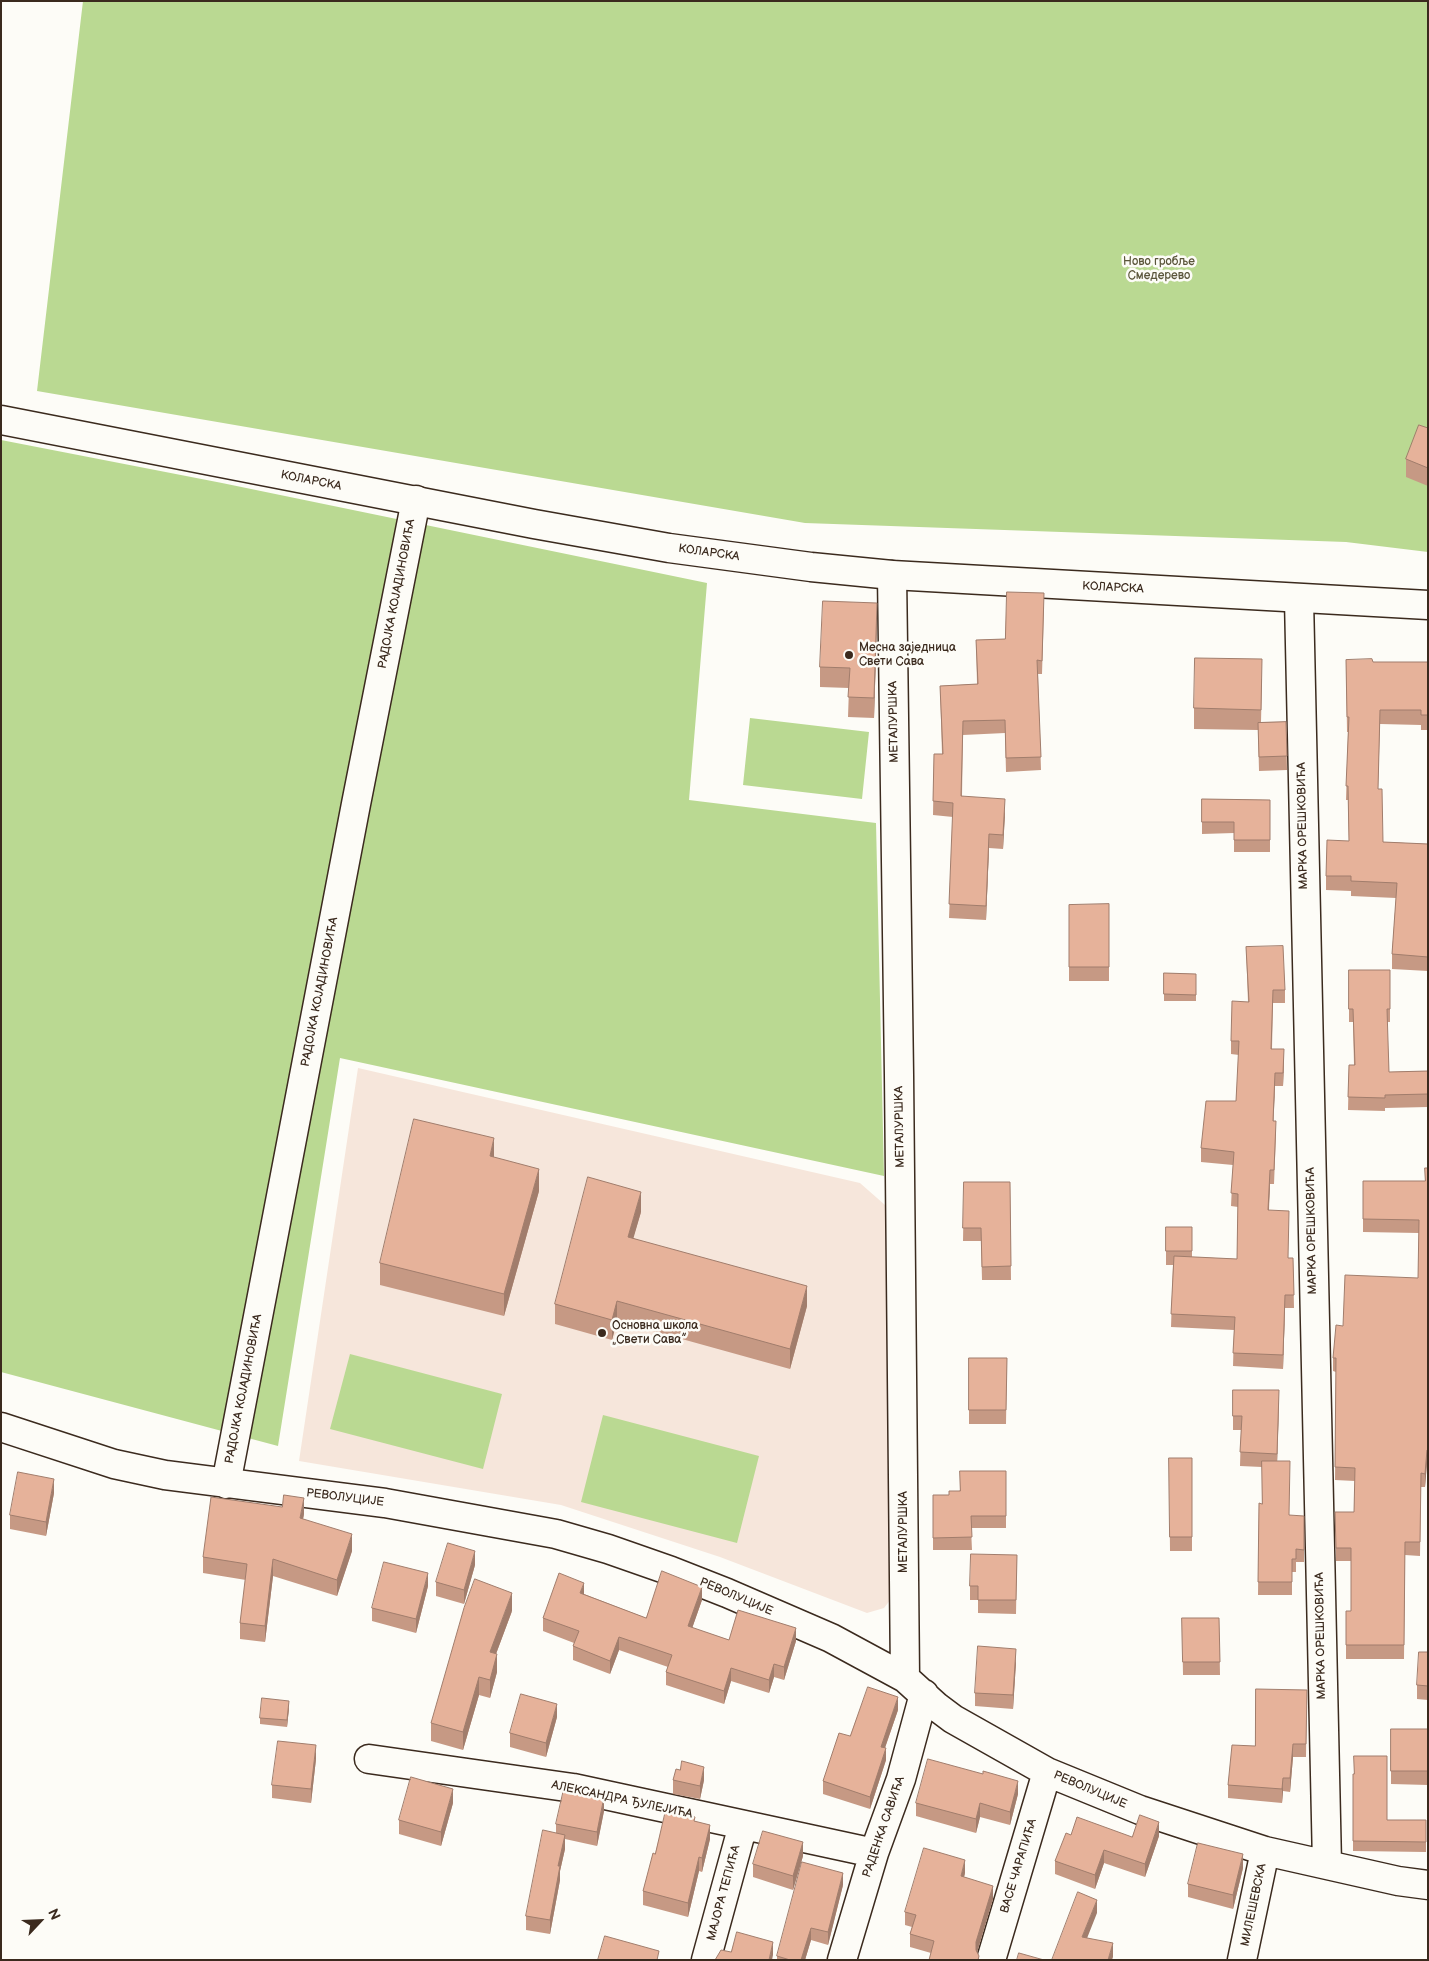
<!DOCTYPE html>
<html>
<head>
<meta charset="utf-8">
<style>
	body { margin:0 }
	#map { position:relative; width:1429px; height:1961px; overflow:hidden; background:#fdfcf7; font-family:"Balsamiq Sans",sans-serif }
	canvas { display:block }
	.frame { position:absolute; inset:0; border:2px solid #3b2a1e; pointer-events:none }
	.north { position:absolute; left:15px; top:1896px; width:50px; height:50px; -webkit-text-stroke:4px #fdfcf7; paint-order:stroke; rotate:65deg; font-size:14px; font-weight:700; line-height:20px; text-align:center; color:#3b2a1e }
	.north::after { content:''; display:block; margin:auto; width:18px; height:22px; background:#3b2a1e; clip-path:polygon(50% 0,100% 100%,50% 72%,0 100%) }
</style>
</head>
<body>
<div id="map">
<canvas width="1429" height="1961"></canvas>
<div class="frame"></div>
<div class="north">N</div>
</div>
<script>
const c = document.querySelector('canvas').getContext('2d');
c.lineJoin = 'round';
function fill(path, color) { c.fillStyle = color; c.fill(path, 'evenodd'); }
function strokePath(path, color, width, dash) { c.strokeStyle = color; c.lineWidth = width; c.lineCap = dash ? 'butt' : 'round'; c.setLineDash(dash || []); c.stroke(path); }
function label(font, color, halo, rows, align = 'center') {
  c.font = font + ' "Balsamiq Sans",sans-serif'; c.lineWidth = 5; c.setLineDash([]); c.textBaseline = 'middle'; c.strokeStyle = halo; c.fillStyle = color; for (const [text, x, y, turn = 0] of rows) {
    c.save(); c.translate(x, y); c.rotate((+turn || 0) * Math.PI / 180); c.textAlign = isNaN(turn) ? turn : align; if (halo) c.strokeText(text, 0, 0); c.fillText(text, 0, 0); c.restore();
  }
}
const built = new Path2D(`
	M358,1068L860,1183L885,1205L891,1599L884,1608L867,1613L720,1557L561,1505L299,1461Z`);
const green = new Path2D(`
	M83,1H1428V552L1346,542L805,523L37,391Z
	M1,440L222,483L707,583L689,800L876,823L884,1176L340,1058L278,1446L1,1372Z
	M750,718L869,732L862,799L743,785Z
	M350,1354L502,1394L483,1469L330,1429Z
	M603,1415L759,1456L737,1543L581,1502Z`);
const street = new Path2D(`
	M892,575L899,1075L905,1678
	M1299,599L1327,1864
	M1,1427L114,1464L165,1475L385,1503L556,1534L608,1549L671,1571L727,1593L831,1638L905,1678L937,1707L953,1719L1047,1772L1140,1810L1265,1851L1398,1881L1428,1885
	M226,1484L356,804L416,500
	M369,1759L573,1788L874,1853
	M706,1960L743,1825
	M842,1960L874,1853L901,1779L924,1694
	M991,1960L1047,1772
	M1242,1960L1265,1851`);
const secondary = new Path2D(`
	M1,420L534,524L669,548L811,567L892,575L1428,605`);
const wall = new Path2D(`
	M1428,428V486L1406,477V459Z
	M1044,607L1042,674H1038L1041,770L1006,772L1005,733L963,735L962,796L1005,813L1003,849L989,848L986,920L949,918L953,817L933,815L934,754H942L940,686L977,684L976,640L1005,639Z
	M877,623L874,718L848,717L849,688L820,687V667Z
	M1346,660L1373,662H1428V730H1421V725L1380,724L1378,789L1383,842L1428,844V971L1392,969V954L1396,898L1351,896V891L1326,890V876L1349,841L1348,800H1346L1348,732H1347Z
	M1262,679L1261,722H1286L1287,770L1259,771L1258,730L1194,729V708Z
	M1202,799L1270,800V852H1234V833L1202,834Z
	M1109,904V981H1069V905Z
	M1246,947L1285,990V1003H1273L1272,1049L1284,1062L1283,1086H1275L1273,1121L1276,1134L1274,1184H1270L1269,1210L1288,1258H1293L1294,1308H1285L1283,1369L1233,1366L1234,1330L1171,1327L1173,1265H1166V1227H1192V1257L1237,1259L1238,1207L1231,1206L1233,1165L1201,1162V1148L1236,1101L1239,1055L1231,1054V1041L1248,1002Z
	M1349,970H1390V1022H1387L1389,1072L1428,1071V1107L1385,1108V1111L1348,1110L1349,1065H1354L1353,1022H1349Z
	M1164,973L1196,974V1001H1164Z
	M1428,1168V1463H1427L1425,1487H1421L1420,1556L1405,1555L1404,1659H1346V1611H1351V1561H1336L1335,1512H1354L1355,1481L1335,1480L1336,1372L1333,1371V1358L1343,1326L1418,1278L1419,1233L1363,1232V1181H1425Z
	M964,1182H1010L1011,1280H982L981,1241H963Z
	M539,1191L504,1316L380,1285V1263Z
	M641,1212L633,1238L807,1306L790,1369L617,1321L612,1340L555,1324V1304Z
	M969,1358H1007L1006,1424H969Z
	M1279,1403L1277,1461L1289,1516H1304V1562H1296V1572H1292V1595H1258L1259,1503L1262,1504V1467L1240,1466L1241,1430H1233V1416Z
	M1169,1458H1192V1551H1170Z
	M1006,1471V1528H971L972,1550H933V1495H949Z
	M54,1493L46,1536L10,1529V1515Z
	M304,1514L303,1519L352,1551L337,1596L273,1576L265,1642L240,1639V1623L246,1580L203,1573V1557Z
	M1017,1555L1016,1614L978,1613V1600H970V1586Z
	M475,1565L464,1604L436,1596V1582Z
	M428,1586L416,1633L372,1621V1608Z
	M584,1594L646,1618L702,1600L692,1628L729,1640L796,1641L784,1680L774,1677L769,1693L731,1681L724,1704L666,1685V1672L668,1667L619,1650L610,1674L573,1660V1646L574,1643L543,1631V1618Z
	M512,1611L496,1654L497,1672L490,1698L479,1695L463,1750L431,1741V1723Z
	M1182,1618H1219L1220,1675H1183Z
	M1428,1652V1700L1417,1699V1685Z
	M1016,1662L1013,1709L975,1706V1693Z
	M1307,1690L1306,1757H1293L1290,1792L1283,1791L1282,1803L1228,1798V1785L1255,1746Z
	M289,1708L287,1727L260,1724V1718Z
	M898,1710L885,1748L886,1760L870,1809L823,1794V1781L850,1736Z
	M557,1717L546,1757L510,1747V1733Z
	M1391,1729H1428V1785L1391,1784Z
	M316,1759L311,1803L272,1798V1785Z
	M680,1770L704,1780L700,1799L673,1794V1780Z
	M1353,1774L1387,1820H1426V1852L1353,1851Z
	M1018,1794L1010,1825L980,1817L976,1833L916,1816V1803Z
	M453,1803L441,1846L399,1834V1820Z
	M604,1811L597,1846L565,1839V1849L560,1871V1880L550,1934L526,1930V1916L556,1833V1824Z
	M695,1821L710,1839L702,1872L699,1871L688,1917L643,1905V1891L655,1854Z
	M1071,1835L1132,1837L1159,1836L1145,1877L1104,1863L1095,1889L1055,1874V1861Z
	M803,1856L793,1890L753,1877V1864Z
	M1243,1868L1233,1909L1188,1897V1884Z
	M965,1873L964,1877L993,1899L977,1952L979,1960L931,1953L910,1947V1934L912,1927L905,1925V1912Z
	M843,1885L828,1945L811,1940L805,1960H777V1956Z`);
const shadedWall = new Path2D(`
	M877,603V623L874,718V698Z
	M1005,799V813L1003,849V835Z
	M989,834V848L986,920V906Z
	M1284,1049V1062L1283,1086V1073Z
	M1275,1073V1086L1273,1134V1121Z
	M494,1138V1160L490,1156Z
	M539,1169V1191L504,1316V1294Z
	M1270,1170V1184L1268,1223V1210Z
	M641,1192V1212L628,1257V1237Z
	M807,1286V1306L790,1369V1349Z
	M1285,1295V1308L1283,1369V1355Z
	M617,1301V1321L612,1340V1320Z
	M1279,1390V1403L1277,1467V1454Z
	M1427,1450V1463L1425,1487V1474Z
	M54,1479V1493L46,1536V1522Z
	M304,1498V1514L300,1534V1518Z
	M352,1534V1551L337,1596V1580Z
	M475,1551V1565L464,1604V1590Z
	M273,1559V1576L265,1642V1626Z
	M428,1573V1586L416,1633V1619Z
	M584,1583V1596L580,1593Z
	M702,1587V1600L688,1640V1626Z
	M512,1593V1611L490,1670V1652Z
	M796,1628V1641L784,1680V1667Z
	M619,1637V1650L610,1674V1661Z
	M1016,1649V1662L1013,1709V1695Z
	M497,1654V1672L490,1698V1680Z
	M774,1664V1677L769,1693V1680Z
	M731,1668V1681L724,1704V1691Z
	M479,1677V1695L463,1750V1732Z
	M898,1697V1710L881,1759V1747Z
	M289,1701V1708L287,1727V1720Z
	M557,1704V1717L546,1757V1743Z
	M1293,1744V1757L1290,1792V1778Z
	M316,1745V1759L311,1803V1789Z
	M886,1748V1760L870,1809V1797Z
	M704,1767V1780L700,1799V1786Z
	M1283,1778V1791L1282,1803V1789Z
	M1018,1781V1794L1010,1825V1812Z
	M453,1789V1803L441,1846V1832Z
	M604,1797V1811L597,1846V1832Z
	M980,1803V1817L976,1833V1819Z
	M1159,1822V1836L1145,1877V1864Z
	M710,1825V1839L702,1872V1858Z
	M565,1835V1849L560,1871V1880L550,1934V1920L558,1866Z
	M803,1842V1856L793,1890V1876Z
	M1104,1850V1863L1095,1889V1875Z
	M1243,1854V1868L1233,1909V1895Z
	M699,1857V1871L688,1917V1903Z
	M965,1860V1873L961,1889V1876Z
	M843,1873V1885L828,1945V1932Z
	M993,1886V1899L976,1956V1942Z
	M1097,1900V1913L1082,1951V1937Z
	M811,1928V1940L805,1960H801Z
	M773,1942V1955L772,1960H769Z
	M1113,1943V1957L1112,1960H1108Z`);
const building = new Path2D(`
	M1419,425L1428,428V468L1406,459Z
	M1007,592L1044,593L1042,661L1037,660L1041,757L1006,758L1005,720L963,721L961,796L1005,799L1003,835L989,834L986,906L949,904L953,803L933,801L934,754H943L940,686L978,684L976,640L1005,639Z
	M823,601L877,603L874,698L848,697L850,668L820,667Z
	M1195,658L1262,659L1261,710L1194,708Z
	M1372,659L1373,662H1428V715H1421V710H1380L1378,789H1382L1383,842L1428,844V957L1392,954L1397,883L1351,881V876H1326L1327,840L1349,841L1348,786H1346L1349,717H1347L1346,660Z
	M1286,722L1287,756L1259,757L1258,723Z
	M1202,799L1270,800V840H1234V822H1202Z
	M1109,904V967H1069V905Z
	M1283,946L1285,990H1273L1271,1049H1284L1283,1073H1275L1273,1121H1276L1274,1170H1270L1268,1210L1289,1211L1288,1258H1293L1294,1295H1285L1283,1355L1233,1353L1235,1317L1171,1314L1174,1256L1237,1259L1238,1194L1231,1193L1234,1152L1201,1148L1206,1101H1236L1239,1041H1231L1232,1001L1249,1002L1246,947Z
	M1349,970H1390V1009H1387L1389,1072L1428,1071V1094L1385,1095V1098L1348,1097L1349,1065H1355L1353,1009H1349Z
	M1164,973L1196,974V995L1164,994Z
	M414,1119L494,1138L490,1156L539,1169L504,1294L380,1263Z
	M1425,1168H1428V1450H1427L1425,1474L1421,1473L1420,1542H1405L1404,1645H1346V1611H1351V1548H1336L1335,1512H1354L1355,1468L1335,1467L1336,1358H1333L1336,1325L1343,1326L1345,1275L1418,1278L1419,1220L1363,1219V1181H1425Z
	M588,1177L641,1192L628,1237L807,1286L790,1349L617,1301L612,1320L555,1304Z
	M964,1182H1010L1011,1266L982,1267L981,1228H963Z
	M1166,1227H1192V1251H1166Z
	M969,1358H1007L1006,1410H969Z
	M1233,1390H1279L1277,1454L1240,1452L1242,1416H1233Z
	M1169,1458H1192V1537H1170Z
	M1262,1461H1290L1289,1515L1304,1516V1550L1296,1549V1559H1292V1582H1258L1259,1503L1262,1504Z
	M960,1471H1006V1516H971L972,1537L933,1538V1495H949V1491H960Z
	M18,1472L54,1479L46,1522L10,1515Z
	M284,1495L304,1498L300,1518L352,1534L337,1580L273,1559L265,1626L240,1623L247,1564L203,1557L211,1497L282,1507Z
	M448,1543L475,1551L464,1590L436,1582Z
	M971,1554L1017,1555L1016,1600H978V1586H970Z
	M384,1562L428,1573L416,1619L372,1608Z
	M662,1571L702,1587L688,1626L729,1640L738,1610L796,1628L784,1667L774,1664L769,1680L731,1668L724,1691L666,1672L672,1655L619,1637L610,1661L573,1646L579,1631L543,1618L559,1573L584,1583L580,1593L646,1618Z
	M475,1579L512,1593L490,1652L497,1654L490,1680L479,1677L463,1732L431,1723L464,1608Z
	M1182,1618H1219L1220,1662H1183Z
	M978,1646L1016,1649L1013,1695L975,1693Z
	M1419,1652H1428V1686L1417,1685Z
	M868,1687L898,1697L881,1747L886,1748L870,1797L823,1781L839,1733L850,1736Z
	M1256,1689L1307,1690L1306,1744H1293L1290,1778H1283L1282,1789L1228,1785L1232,1745L1255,1746Z
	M521,1694L557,1704L546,1743L510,1733Z
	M262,1698L289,1701L287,1720L260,1718Z
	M1391,1729H1428V1771H1391Z
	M278,1741L316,1745L311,1789L272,1785Z
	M1354,1756H1387V1820H1426V1842L1353,1841V1774H1354Z
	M928,1759L983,1774V1771L1018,1781L1010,1812L980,1803L976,1819L916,1803Z
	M682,1761L704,1767L700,1786L673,1780L676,1769L680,1770Z
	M411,1777L453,1789L441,1832L399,1820Z
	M564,1789L604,1797L597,1832L556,1824Z
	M666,1810L695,1817L694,1821L710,1825L702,1858L699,1857L688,1903L643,1891L653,1853L655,1854Z
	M1140,1815L1159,1822L1145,1864L1104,1850L1095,1875L1055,1861L1066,1833L1071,1835L1077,1817L1132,1837Z
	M543,1830L565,1835L558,1866H560L550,1920L526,1916Z
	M763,1831L803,1842L793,1876L753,1864Z
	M1198,1843L1243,1854L1233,1895L1188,1884Z
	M924,1848L965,1860L961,1876L993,1886L976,1942V1950L979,1956L978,1960H929L934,1941L910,1934L916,1915L905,1912Z
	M802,1862L843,1873L828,1932L811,1928L801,1960H790L777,1956Z
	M1078,1892L1097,1900L1082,1937L1113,1943L1108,1960H1052Z
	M737,1932L773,1942L769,1960H715L721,1950L731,1952Z
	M605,1936L659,1951L657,1960H598Z
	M1019,1953L1044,1960H1017Z`);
const markers = [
	[849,655,5,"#3b2a1e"],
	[602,1333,5,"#3b2a1e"]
];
const parkNames = [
	["Ново гробље",1159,262],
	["Смедерево",1159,276]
];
const streetNames = [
	["КОЛАРСКА",311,481,11],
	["КОЛАРСКА",709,553,8],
	["КОЛАРСКА",1113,588,3],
	["РАДОЈКА КОЈАДИНОВИЋА",397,594,-79],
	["МЕТАЛУРШКА",894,722,-91],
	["МАРКА ОРЕШКОВИЋА",1303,826,-91],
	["РАДОЈКА КОЈАДИНОВИЋА",320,992,-79],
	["МЕТАЛУРШКА",900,1127,-91],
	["МАРКА ОРЕШКОВИЋА",1312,1231,-91],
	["РАДОЈКА КОЈАДИНОВИЋА",244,1389,-79],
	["РЕВОЛУЦИЈЕ",345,1498,7],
	["МЕТАЛУРШКА",904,1532,-90],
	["РЕВОЛУЦИЈЕ",736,1597,23],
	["МАРКА ОРЕШКОВИЋА",1321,1636,-91],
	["РЕВОЛУЦИЈЕ",1090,1790,23],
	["АЛЕКСАНДРА ЂУЛЕЈИЋА",622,1800,12],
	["РАДЕНКА САВИЋА",884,1827,-71],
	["ВАСЕ ЧАРАПИЋА",1019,1866,-73],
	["МАЈОРА ТЕПИЋА",724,1893,-75],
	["МИЛЕШЕВСКА",1254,1905,-78]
];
const poiNames = [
	["Месна заједница",859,648],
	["Свети Сава",859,662],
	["Основна школа",612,1326],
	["„Свети Сава”",612,1340]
];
fill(built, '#f6e6db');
fill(green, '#bad992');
strokePath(street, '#3b2a1e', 31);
strokePath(secondary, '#3b2a1e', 31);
strokePath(street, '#fdfcf7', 28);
strokePath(secondary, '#fdfcf7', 28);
fill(wall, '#c69984');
fill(shadedWall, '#a17d6c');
fill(building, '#e6b29a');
strokePath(building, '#a17d6c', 1);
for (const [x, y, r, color] of markers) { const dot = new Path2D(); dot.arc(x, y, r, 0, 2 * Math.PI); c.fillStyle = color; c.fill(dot); strokePath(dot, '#fdfcf7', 2); }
label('12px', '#5b563b', '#fdfcf7', parkNames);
label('12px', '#3b2a1e', '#fdfcf7', streetNames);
label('12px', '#3b2a1e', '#fdfcf7', poiNames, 'left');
</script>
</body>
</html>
